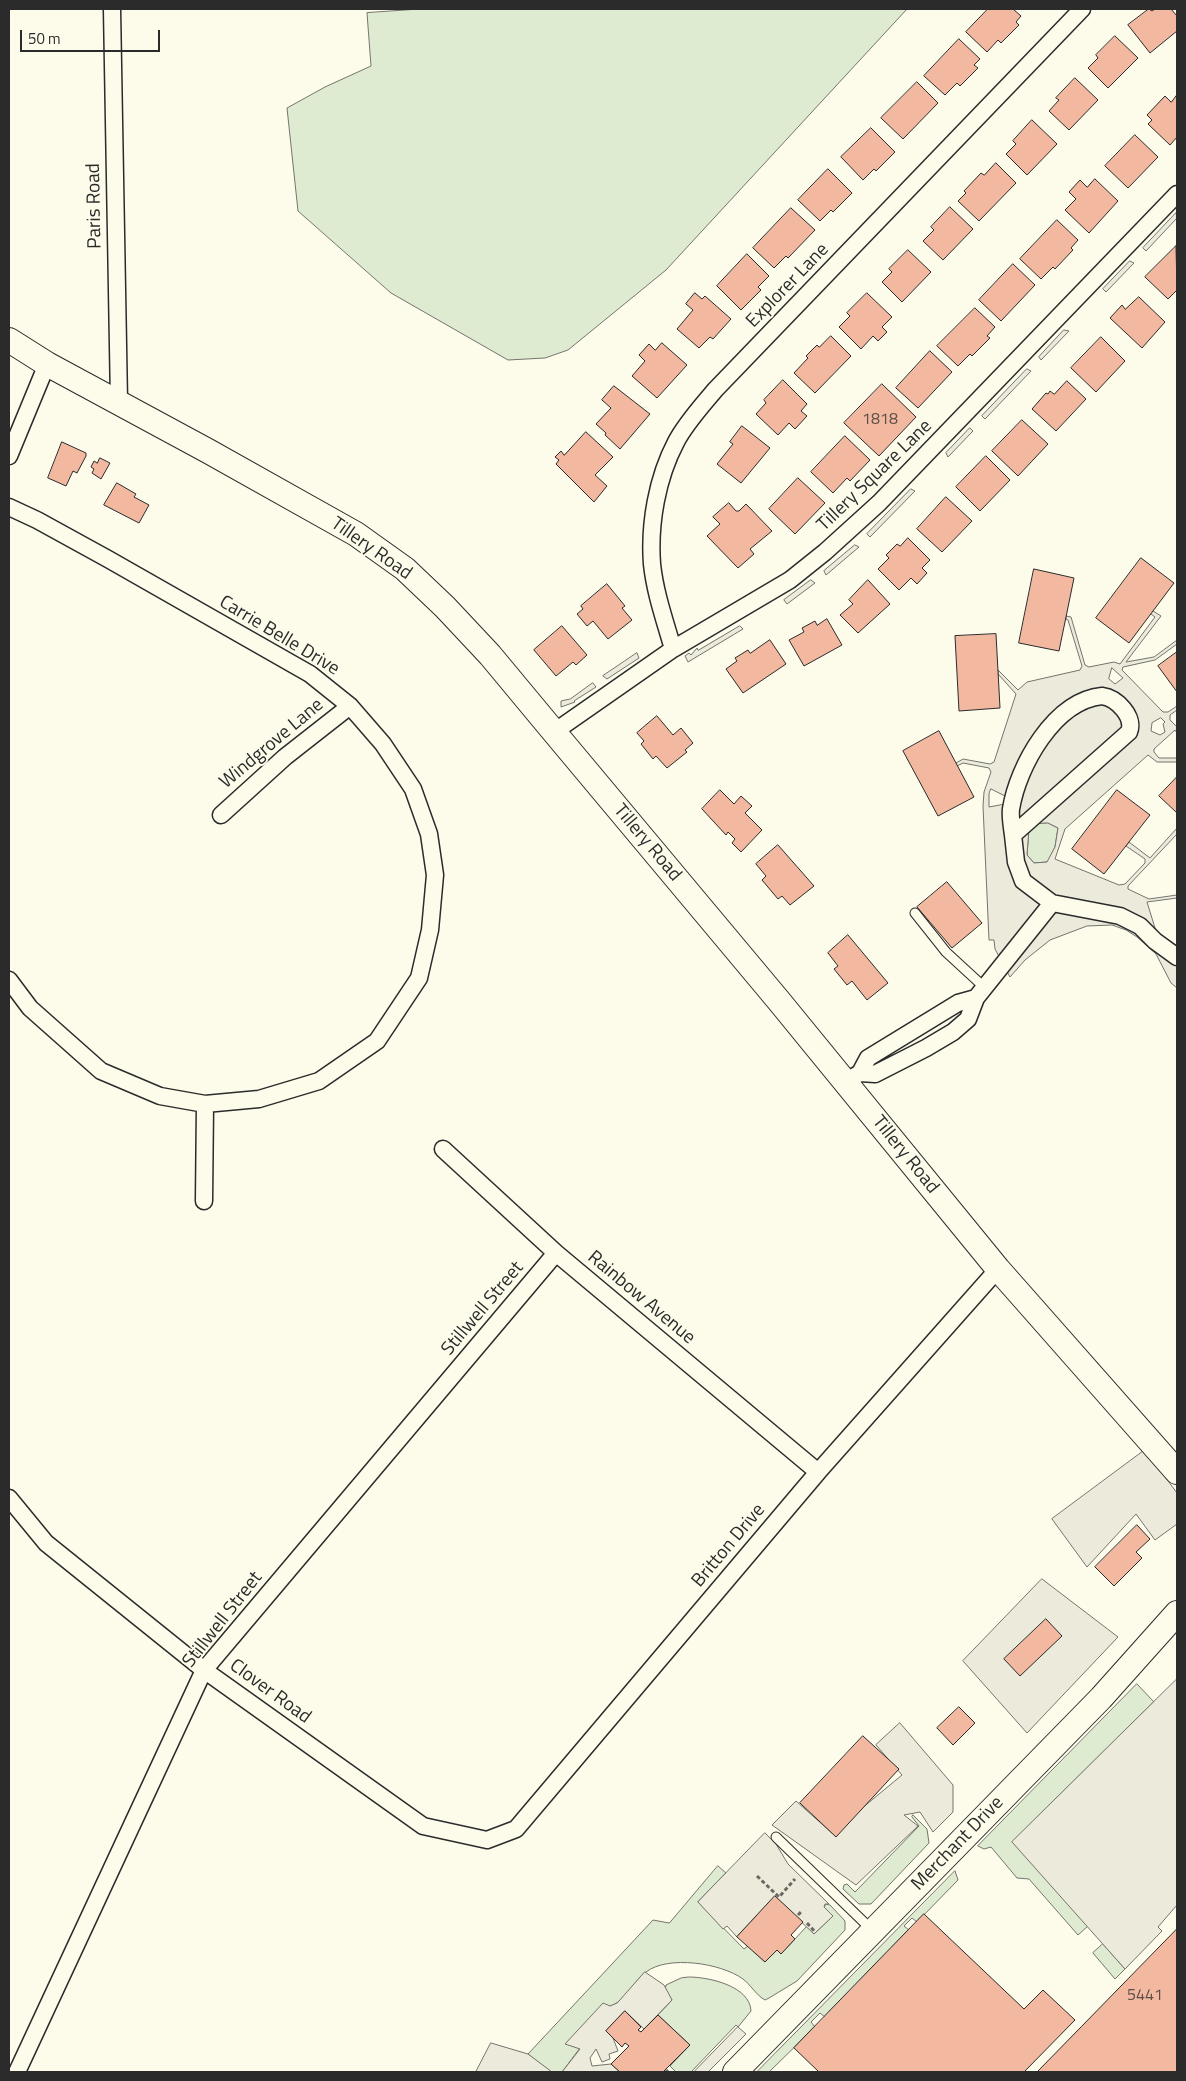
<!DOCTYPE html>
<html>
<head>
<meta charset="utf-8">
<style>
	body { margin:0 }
	#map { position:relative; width:1186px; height:2081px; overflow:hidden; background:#fdfbea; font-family:"Titillium Web",sans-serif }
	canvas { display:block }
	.frame { position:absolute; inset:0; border:10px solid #2b2b2b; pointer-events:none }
	.scale { position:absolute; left:20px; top:30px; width:140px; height:22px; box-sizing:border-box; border:2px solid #2b2b2b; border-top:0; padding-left:6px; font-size:15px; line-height:18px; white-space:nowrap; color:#2b2b2b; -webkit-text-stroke:4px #fdfbea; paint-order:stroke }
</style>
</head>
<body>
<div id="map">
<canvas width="1186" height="2081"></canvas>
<div class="frame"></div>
<div class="scale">50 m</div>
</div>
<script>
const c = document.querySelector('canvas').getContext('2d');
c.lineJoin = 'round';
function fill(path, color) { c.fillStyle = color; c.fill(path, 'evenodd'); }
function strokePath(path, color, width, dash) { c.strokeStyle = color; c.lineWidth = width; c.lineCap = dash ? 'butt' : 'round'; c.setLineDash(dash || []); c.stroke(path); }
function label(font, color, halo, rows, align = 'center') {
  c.font = font + ' "Titillium Web",sans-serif'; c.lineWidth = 4; c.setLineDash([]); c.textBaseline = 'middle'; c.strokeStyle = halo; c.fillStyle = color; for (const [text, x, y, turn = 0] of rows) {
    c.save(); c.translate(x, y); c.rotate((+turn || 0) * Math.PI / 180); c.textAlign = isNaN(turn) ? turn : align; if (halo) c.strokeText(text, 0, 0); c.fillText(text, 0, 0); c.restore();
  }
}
const green = new Path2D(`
	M420,9H907L666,270L568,350L545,358L508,360L391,293L298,211L287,108L325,87L371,66L367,13Z
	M1048,823L1058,828L1055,847L1048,862L1034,863L1027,855L1029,828L1035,824Z
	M1137,1684L1154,1702L1013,1842L1088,1926L1078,1935L1029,1879L1017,1878L991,1847L984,1849L978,1846Z
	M913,1815L927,1829L929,1843L871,1904H859L843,1889L844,1885L847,1884L855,1892L919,1826L912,1817Z
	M718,1866L726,1873L698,1902L744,1949L748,1946L765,1962L777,1950L781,1954L807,1926L814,1934L833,1916L824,1907L826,1904L830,1905L845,1921V1930L797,1981L769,1998L765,2000C757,1996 750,1984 743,1979C721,1963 668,1955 646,1972C635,1980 623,2003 610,2006L566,2044L580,2048L562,2072H551L528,2054L653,1920L669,1923Z
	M955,1871L958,1880L917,1922L912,1918L904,1926L909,1930L825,2017L820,2013L811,2022L815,2027L769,2072H757Z
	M1103,1944L1125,1969L1115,1979L1093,1953Z
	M689,1977C709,1977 750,1986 751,2011L738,2027L736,2025L691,2072H676L670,2066L690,2045L658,2015L672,2000L665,1990L666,1985L681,1978Z`);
const parking = new Path2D(`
	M1176,213L1177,218L1146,251L1143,248Z
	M1130,261L1134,263L1106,292L1103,289Z
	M1064,330L1069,331L1041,360L1039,357Z
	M1027,369L1031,371L985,419L982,416Z
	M970,428L973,431L948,457L946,453Z
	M911,489L915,491L870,537L867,534Z
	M855,545L859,547L826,575L824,571Z
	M811,580L815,583L787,604L784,600Z
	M1153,611L1161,616L1126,662L1154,657L1177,640V644L1155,660L1123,667L1122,670L1163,712H1168L1177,706V710L1170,715V720L1177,727V733L1175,730L1154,749V752L1159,758H1177V762H1157L1148,755L1065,829L1055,859L1119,885L1125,884L1145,863V859L1126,846L1129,842L1150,858L1177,828V834L1128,886V889L1149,899L1177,895V898L1147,902L1155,928L1158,933L1177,946V988L1171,983L1156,954L1137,937L1126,930L1112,925L1087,926L1050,940L1025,960L1010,977L995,949L994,940H989L983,806L984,792L991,772L989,768L963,763L957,766L956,763L963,759L990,764L994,762L1016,694L998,674V670L1018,690L1027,682L1080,670L1082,666L1068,620L1066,619V616L1071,617L1085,665L1089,667L1114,662L1120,664L1155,617L1151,614ZM1112,668L1123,678L1115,684L1109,679ZM1161,718L1165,722L1163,724L1165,732L1160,735L1151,731L1152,723ZM991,789L1005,796V804L989,807V794ZM1048,823L1058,828L1055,847L1047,862L1034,863L1027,855L1029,828L1035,824Z
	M740,626L743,629L688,662L685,656L689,653L691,655L697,648L698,650Z
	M637,653L639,658L607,679L603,676Z
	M593,683L596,687L574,701L575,702L561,707V701L570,699Z
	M1145,1450L1177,1493V1524L1155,1540L1136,1514L1087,1567L1052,1519Z
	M1042,1579L1118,1637L1027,1733L963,1661Z
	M1177,1679V1905L1158,1927L1162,1931L1125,1969L1012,1842Z
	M900,1723L953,1785V1812L933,1832L920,1812L904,1815L918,1826L856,1885L772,1825L796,1801L832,1833L902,1775L876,1745Z
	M765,1833L776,1844L788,1864L829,1904H825L824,1907L833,1916L814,1934L775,1897L737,1937L727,1926L723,1929L698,1902Z
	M645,1972L664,1985L672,2000L644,2029L625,2011L606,2031L613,2038L618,2051L609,2054L610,2059L602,2062L596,2049L590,2058L592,2066L611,2064L620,2072H562L580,2049L565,2044L603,2003L610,2006L617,2003Z
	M738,2027L746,2034L708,2072H694Z
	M491,2043L528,2054L552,2072H476Z`);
const building = new Path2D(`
	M988,9H1013L1021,16L1016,22L1019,25L1001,43L998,40L987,52L966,32Z
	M1149,9L1152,11L1155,9H1171L1177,16V31L1150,53L1128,25Z
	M1115,36L1138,58L1108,88L1088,68L1098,58L1096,55Z
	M959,39L980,59L974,65L978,68L960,86L957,83L945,95L924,76Z
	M1075,78L1098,100L1069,130L1049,111L1059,100L1056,98Z
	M917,82L938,103L903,139L881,118Z
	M1177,95V137L1170,145L1148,124L1152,120L1147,115L1165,96L1171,102Z
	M1032,120L1057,144L1027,175L1006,154L1016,144L1013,141Z
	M871,128L895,152L876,171L874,169L863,180L841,157Z
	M1135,135L1158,157L1128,188L1105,166Z
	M996,163L1016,183L979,221L958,201L966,193L964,191L981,173L984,175Z
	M828,169L852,193L833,212L831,210L820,221L798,200Z
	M1095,179L1118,201L1089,233L1065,210L1076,199L1069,192L1080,180L1087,187Z
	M950,207L973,229L943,260L923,241L934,230L931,227Z
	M791,208L815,230L788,258L786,256L774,268L753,248Z
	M1057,220L1078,240L1071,248L1073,250L1055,269L1053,267L1041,279L1020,259Z
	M1176,246L1177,290L1168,299L1145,277Z
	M908,250L931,272L902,302L882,282L892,272L889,269Z
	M747,254L769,276L758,287L761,290L741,310L717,286Z
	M1013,264L1035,285L1001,321L979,300Z
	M695,293L702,299L705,296L731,319L713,339L710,337L699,348L677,329L693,310L686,304Z
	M867,293L892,317L882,327L887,332L878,341L873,336L861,349L839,327L850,316L847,313Z
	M1139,297L1165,322L1142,348L1110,318L1122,305L1125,309Z
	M975,308L995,327L987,336L990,338L972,356L970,354L958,366L937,346Z
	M831,336L851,356L815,393L794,373L808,358L806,356L817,345L819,347Z
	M1101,337L1125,361L1096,392L1071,368Z
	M662,343L687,365L657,398L632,376L645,361L639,355L649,344L655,350Z
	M930,351L952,372L918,408L896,388Z
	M783,380L807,404L801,411L807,416L795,429L789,423L778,435L756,414L766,403L764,400Z
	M1067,381L1086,399L1056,431L1032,409L1046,393L1048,394L1050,391L1054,394Z
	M882,384L916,417L879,456L844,423Z
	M614,386L650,414L620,449L605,435L606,433L596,424L611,408L602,400Z
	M1022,420L1048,444L1018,476L992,451Z
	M742,426L770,448L741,483L717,464L733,444L730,442Z
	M586,432L613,457L595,475L607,486L594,502L556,464L559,460L555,457L561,451L564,455Z
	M845,436L870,460L850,481L847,478L833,493L811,472Z
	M62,442L86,453V456L77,473L73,471L66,486L48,478Z
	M986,456L1010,480L980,511L956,487Z
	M100,458L110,463L101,479L92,473L94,469L91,467L94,461L97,463Z
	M798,478L825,503L795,534L769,509Z
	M117,483L136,494L134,497L149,505L139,523L104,505Z
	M946,497L972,521L942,552L917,529Z
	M729,503L736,511H739L746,504L772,531L750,549L754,554L738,568L707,536L720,524L713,517Z
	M908,538L930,560L922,568L927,573L917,584L911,578L899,590L878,569L889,558L886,555L897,544L900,546Z
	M1141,558L1174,583L1129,643L1096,618Z
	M1034,569L1074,578L1059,651L1019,643Z
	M868,580L890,604L858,633L840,615L853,604L849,600Z
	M607,584L625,606L622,608L632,620L608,639L593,621L587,626L577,614L583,609L581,606Z
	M827,619L842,645L804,666L789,640L804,632L802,628L815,621L817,625Z
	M562,626L587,655L576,665L573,662L556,676L534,650Z
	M996,634L1000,708L959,711L955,636Z
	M770,640L786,664L743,693L726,669L737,661L735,658L748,650L750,653Z
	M1177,652V692L1158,666Z
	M657,716L673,735L681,728L693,743L685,750L687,752L667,768L656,756L653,759L641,744L644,741L637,733Z
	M939,731L974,797L938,816L903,751Z
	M1177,777V813L1159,796Z
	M720,790L734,804L741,796L752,806L745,813L762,830L741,852L732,843L735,839L728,832L726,835L702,809Z
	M1117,790L1150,815L1104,874L1072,849Z
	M778,845L814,886L790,905L782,896L778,899L762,880L766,876L756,864Z
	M947,882L982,923L952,948L917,907Z
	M848,935L888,983L867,1000L852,981L847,985L834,969L838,966L828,953Z
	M1137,1525L1150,1539L1136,1552L1142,1558L1114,1586L1095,1567Z
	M1046,1619L1062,1636L1020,1676L1004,1659Z
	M959,1707L975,1723L953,1745L937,1728Z
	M863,1736L899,1769L836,1837L800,1803Z
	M775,1896L803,1922L791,1935L795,1939L781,1954L777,1950L765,1962L737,1937Z
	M924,1914L1024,2009L1043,1990L1075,2020L1024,2072H819L794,2048Z
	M1177,1929V2072H1037L1081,2027Z
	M625,2011L641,2027L638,2030L641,2032L658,2015L690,2045L663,2072H620L611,2064L629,2046L625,2043L622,2047L606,2031Z`);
const path = new Path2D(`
	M757,1876L779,1897L795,1879
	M798,1915L801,1912
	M807,1923L815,1932
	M666,2070L668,2072`);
const lane = new Path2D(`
	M915,913L946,952L984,987
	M776,1837L873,1931`);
const street = new Path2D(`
	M112,9L119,402
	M9,456L47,364
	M9,507L37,520L108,559L310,674L350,706L383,744L413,789L429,834L435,875L430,930L419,978L377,1041L319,1081L259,1099L205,1104L160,1096L101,1071L30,1008L9,980
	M673,649C665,621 655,593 652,564C649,524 657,478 676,442C686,423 701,407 715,390L1082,9
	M1102,696C1117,698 1135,717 1129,732L1013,835C1012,827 1010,817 1011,809C1018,766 1054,701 1102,696Z
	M554,732L673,649L790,580L825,552L879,503L1177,194
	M221,815L285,757L350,706
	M1013,835L1016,862L1023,881L1052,903L1120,916L1140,926L1155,941L1177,957
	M860,1073L868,1058L958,1003L976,998
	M845,1082L860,1073L875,1074L926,1048L953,1032L968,1019L976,998L1052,903
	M443,1149L556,1253L818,1472
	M204,1201L205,1104
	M9,1498L46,1543L204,1670L423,1826L487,1840L516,1829L818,1472L998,1269
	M17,2072L204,1670L556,1253`);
const secondary = new Path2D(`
	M9,340L47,364L208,451L356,534L405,569L445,607L490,655L554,732L779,1001L998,1269L1177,1472
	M735,2072L1101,1698L1177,1613`);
const numberNames = [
	["1818",880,420],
	["5441",1145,1996]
];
const streetNames = [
	["Paris Road",95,206,-91],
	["Explorer Lane",788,286,-46],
	["Tillery Square Lane",875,476,-44],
	["Tillery Road",371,549,35],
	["Carrie Belle Drive",279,636,31],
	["Windgrove Lane",272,744,-40],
	["Tillery Road",647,843,50],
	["Tillery Road",905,1155,51],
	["Rainbow Avenue",641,1298,40],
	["Stillwell Street",483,1309,-50],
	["Britton Drive",729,1546,-50],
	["Stillwell Street",223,1620,-52],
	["Clover Road",270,1692,36],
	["Merchant Drive",958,1844,-46]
];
fill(green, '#deebd1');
strokePath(green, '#74746e', 1);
fill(parking, '#eceadb');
strokePath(parking, '#74746e', 1);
fill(building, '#f2b8a0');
strokePath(building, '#2b2b2b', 1);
strokePath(lane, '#2b2b2b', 11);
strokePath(street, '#2b2b2b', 19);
strokePath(secondary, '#2b2b2b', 26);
strokePath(path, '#6a6964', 3, [4, 2.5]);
strokePath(lane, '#fdfbea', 9);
strokePath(street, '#fdfbea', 16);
strokePath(secondary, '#fdfbea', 24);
label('16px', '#5d4e48', null, numberNames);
label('19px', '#2b2b2b', '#fdfbea', streetNames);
</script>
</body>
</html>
